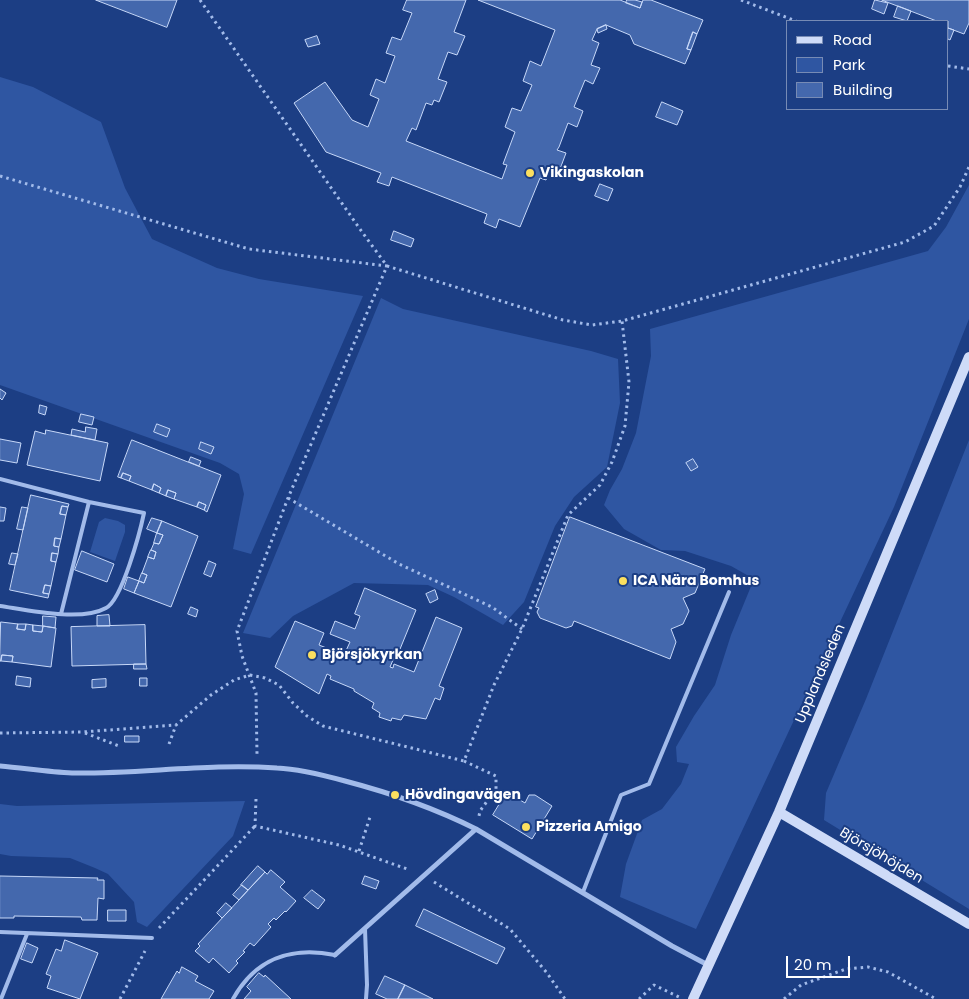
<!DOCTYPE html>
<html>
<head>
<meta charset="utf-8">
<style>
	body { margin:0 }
	#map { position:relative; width:969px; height:999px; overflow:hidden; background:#1c3e84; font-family:Poppins,sans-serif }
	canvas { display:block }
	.legend { position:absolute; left:786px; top:20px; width:162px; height:90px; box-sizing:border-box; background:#1c3e84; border:1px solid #778bb5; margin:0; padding:6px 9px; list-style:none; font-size:15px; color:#fff }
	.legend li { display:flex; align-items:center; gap:10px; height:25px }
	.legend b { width:25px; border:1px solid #778bb5 }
	.scale { position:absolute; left:786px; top:956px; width:64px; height:22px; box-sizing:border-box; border:2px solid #fff; border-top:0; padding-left:6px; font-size:15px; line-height:18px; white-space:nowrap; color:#fff; -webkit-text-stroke:4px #1c3e84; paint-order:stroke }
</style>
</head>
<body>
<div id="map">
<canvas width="969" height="999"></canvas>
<ul class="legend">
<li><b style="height:6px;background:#cedbf8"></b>Road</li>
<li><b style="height:14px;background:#2f56a2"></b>Park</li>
<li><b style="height:14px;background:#4468ad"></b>Building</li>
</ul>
<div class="scale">20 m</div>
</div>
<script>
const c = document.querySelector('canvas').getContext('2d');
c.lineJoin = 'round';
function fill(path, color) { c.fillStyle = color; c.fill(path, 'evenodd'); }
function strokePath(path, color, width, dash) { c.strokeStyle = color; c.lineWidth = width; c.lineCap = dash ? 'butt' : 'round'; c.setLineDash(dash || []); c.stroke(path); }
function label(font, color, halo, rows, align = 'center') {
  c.font = font + ' Poppins,sans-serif'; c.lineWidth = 4; c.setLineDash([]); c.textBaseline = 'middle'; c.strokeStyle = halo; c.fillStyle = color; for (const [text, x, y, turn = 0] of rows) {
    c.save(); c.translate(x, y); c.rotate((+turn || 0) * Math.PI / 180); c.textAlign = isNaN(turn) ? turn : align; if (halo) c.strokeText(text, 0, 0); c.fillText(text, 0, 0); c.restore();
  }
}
const green = new Path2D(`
	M0,77L33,87L101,122L125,188L152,239L217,268L259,279L363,296L251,554L233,549L244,494L239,474L220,463L0,385Z
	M969,185V319L894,507L696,929L620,897L626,864L642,820L662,809L681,784L689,764L677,762L676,747L694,716L715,685L731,635L754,579L731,566L685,551L661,550L624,529L604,505L610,490L622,469L636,433L651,356L650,329L928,251L946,227Z
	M381,298L403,309L591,351L618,359L620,403L607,467L574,497L555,526L524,602L503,625L454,597L428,585L354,583L293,616L270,638L243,633Z
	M969,440V909L824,820L826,793L866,699Z
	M105,518L118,521L125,525V532L115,561L90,552L99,522Z
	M245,801L233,836L147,927L137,922L134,902L108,874L95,868L70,858L11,856L0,854V804L17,806Z`);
const building = new Path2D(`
	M96,0H177L167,27Z
	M407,0H466L454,32L465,36L457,55L448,52L438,79L447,82L439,102L434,100L432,105L426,103L416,130L412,128L406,141L502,179L507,165L503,164L515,132L505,127L512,108L521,111L532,85L523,81L530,61L541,66L555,30L478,0H620L640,8L643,0H651L703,20L697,34L693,32L687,49L691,50L685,64L634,44L630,35L606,25L597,29L592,40L599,43L591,65L600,68L593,84L585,80L574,107L583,111L577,127L568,123L559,147L557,150L566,153L560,169L551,166L546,180L540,178L520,227L499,219L496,228L484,223L487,214L392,177L389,186L377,182L381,173L326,152L294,103L325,82L352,120L368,127L379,99L370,95L376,79L385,83L395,56L386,53L392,37L401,40L412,13L403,10Z
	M627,0H635L642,2L640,8L626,3Z
	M875,0L888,3L884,14L872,9Z
	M882,0H969V23L964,34L948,28V21H937Z
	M898,6L911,11L907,21L894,17Z
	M606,25L607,29L598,33L597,29Z
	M948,28L954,30L950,40L948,39Z
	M693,32L697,34L691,50L687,49Z
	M317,36L320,44L308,47L305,40Z
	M662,102L683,111L677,125L656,117Z
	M600,184L613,189L608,201L595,196Z
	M394,231L414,239L411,247L391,240Z
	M0,389L6,393L2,400L0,398Z
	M40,405L47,407L45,415L39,413Z
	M81,414L94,417L92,425L79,422Z
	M157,424L170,429L167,437L154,432Z
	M86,427L97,429L95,440L71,435L72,429L85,432Z
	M46,430L108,443L100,481L27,465L35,431L45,434Z
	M0,439L21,443L17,463L0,460Z
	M132,440L221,475L207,512L204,510L206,505L199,502L197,507L174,499L176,493L168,490L166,496L159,493L161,488L154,484L152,490L129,481L131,476L123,473L121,478L118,477Z
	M201,442L214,447L211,454L199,449Z
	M191,457L201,461L199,466L189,462Z
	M693,459L698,467L691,471L686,463Z
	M123,473L131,476L129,481L121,478Z
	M154,484L161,488L159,493L152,490Z
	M168,490L176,493L174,499L166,496Z
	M31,495L69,504L68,507L62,506L60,514L66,515L61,539L55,538L54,546L59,547L58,554L52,553L51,561L56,562L51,586L45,585L43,593L49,594L48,598L10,590Z
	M199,502L206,505L204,510L197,507Z
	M62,506L68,507L66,515L60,514Z
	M0,507L6,508L4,521H0Z
	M22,507L28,508L23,530L17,529Z
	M570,517L705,569L695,593L683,598L689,611L683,624L671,629L676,642L670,659L574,621L572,626L566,628L540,618L537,612L539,608L536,607Z
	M152,518L162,521L157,533L147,529Z
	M162,521L198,536L171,607L134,593L139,581L144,583L147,575L142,573L148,557L154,559L156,552L151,550L154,543L159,544L163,535L157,533Z
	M157,533L163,535L159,544L154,543Z
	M55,538L61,539L59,547L54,546Z
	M151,550L156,552L154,559L148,557Z
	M82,551L114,564L107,582L75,570Z
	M12,553L18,554L15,565L9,564Z
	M52,553L58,554L56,562L51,561Z
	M209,561L216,564L211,577L204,574Z
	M142,573L147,575L144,583L139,581Z
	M128,577L139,581L134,593L124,589Z
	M45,585L51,586L49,594L43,593Z
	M365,588L416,610L398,654L396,653L390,667L393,668L394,664L414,672L436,617L462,628L439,686L444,688L440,700L435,698L426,719L404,715L401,720L392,718L391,721L379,717L380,713L372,708L374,703L354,691V689L330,679L331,676L327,674L319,694L275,667L295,621L324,633L319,645L344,655L350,642L330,634L335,621L355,629L360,616L355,614Z
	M435,590L438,599L430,603L426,594Z
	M191,607L198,610L196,617L188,614Z
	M109,615L110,626H97V616Z
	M43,616L56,617L55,628L43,626Z
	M1,622L18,624L17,629L25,630L26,624L33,625V631L42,632L43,626L56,628L51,667L12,662L13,656L2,655L1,661H0Z
	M18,624H26L25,630L17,629Z
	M33,625L43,626L42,632L33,631Z
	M145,625L146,664L72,666L71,627Z
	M2,655L13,656L12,662L1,661Z
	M134,664H146L147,669H134Z
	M17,676L31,678L30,687L16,685Z
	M140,678H147V686H140Z
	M106,679V687L92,688V680Z
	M125,736H139V742H125Z
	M507,792L525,803L529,795H535L552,806L532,839L493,815Z
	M258,866L265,872L248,890L241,885Z
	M271,870L285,882L280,887L296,901L286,912L285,911L276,920L274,918L268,924L271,927L254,946L250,943L243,951L245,952L236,961L238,963L229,973L213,958L209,963L195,951L200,946L198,944L265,872L267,874Z
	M0,876L98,878L97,880H104V899L98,898L97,920H82L81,917L14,916V918H0Z
	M365,876L379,881L376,889L362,884Z
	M242,885L248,890L239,900L233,895Z
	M312,890L325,900L318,909L304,898Z
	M226,903L232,908L222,918L217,913Z
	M424,909L505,948L497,964L416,926Z
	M108,910H126V921H108Z
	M65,940L98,953L80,999L47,988L51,976L46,974L56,949L61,951Z
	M27,943L38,948L32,963L21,959Z
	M182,967L198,976L195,981L214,991L209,999H161L177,971L179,973Z
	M259,973L264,977L265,975L291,999H244L251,991L247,987Z
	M385,976L405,985L398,999H387L376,994Z
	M405,985L433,999H398Z`);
const path = new Path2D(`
	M200,0L362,232L387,266L563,320L592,325L622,321L905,242L934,226L960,187L969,167
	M741,0L796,21
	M948,66L969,69
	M0,176L249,249L387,266L288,498L237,631L242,656L256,693L257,754
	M288,498L399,564L492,607L522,629
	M0,733L82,732L176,725L211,695L234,680L250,675L265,678L279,685L293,703L307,716L323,726L464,761L494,685L522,629L568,515L600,485L612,462L625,426L629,382L622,321
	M85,733L119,746
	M169,744L176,725
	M464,761L496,776V789L480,811L479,816
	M256,799L255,826L339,845L410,870
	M359,851L370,817
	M434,882L510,929L547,973L565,999
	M159,928L255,826
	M120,999L145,951
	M639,999L654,985L679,997
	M784,999L801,985L846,969L868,967L888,972L936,999`);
const lane = new Path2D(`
	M0,479L89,502L144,513C140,532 122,600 106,608C81,622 27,610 0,606
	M61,614L89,502
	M583,892L621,795L649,784L729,592
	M365,929L367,985L366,999
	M0,932L152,938
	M1,999L27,934
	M233,999C255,959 291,946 335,955`);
const street = new Path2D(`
	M0,766C24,768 48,772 72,773C140,774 209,763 277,768C300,769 323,775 345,781C391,793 434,808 476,829L672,946L708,965
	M335,955L476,829`);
const secondary = new Path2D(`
	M779,812L969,924
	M693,999L779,812L969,357`);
const markers = [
	[530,173,5,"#fbdf5f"],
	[623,581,5,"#fbdf5f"],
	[312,655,5,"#fbdf5f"],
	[395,795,5,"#fbdf5f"],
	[526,827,5,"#fbdf5f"]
];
const poiNames = [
	["Vikingaskolan",540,173],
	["ICA Nära Bomhus",633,581],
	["Björsjökyrkan",322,655],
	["Hövdingavägen",405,795],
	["Pizzeria Amigo",536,827]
];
const streetNames = [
	["Upplandsleden",821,674,-67],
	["Björsjöhöjden",881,856,31]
];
fill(green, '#2f56a2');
fill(building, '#4468ad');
strokePath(building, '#c7d8f8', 1);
strokePath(path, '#a2bbea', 3, [2.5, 4]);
strokePath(lane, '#a2bbea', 4);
strokePath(street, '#a2bbea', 5);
strokePath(secondary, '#cedbf8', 10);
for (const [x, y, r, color] of markers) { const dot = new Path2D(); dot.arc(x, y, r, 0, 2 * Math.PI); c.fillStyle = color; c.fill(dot); strokePath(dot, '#1c3e84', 2); }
label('bold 14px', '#fff', '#1c3e84', poiNames, 'left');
label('14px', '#fff', '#1c3e84', streetNames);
</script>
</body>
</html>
